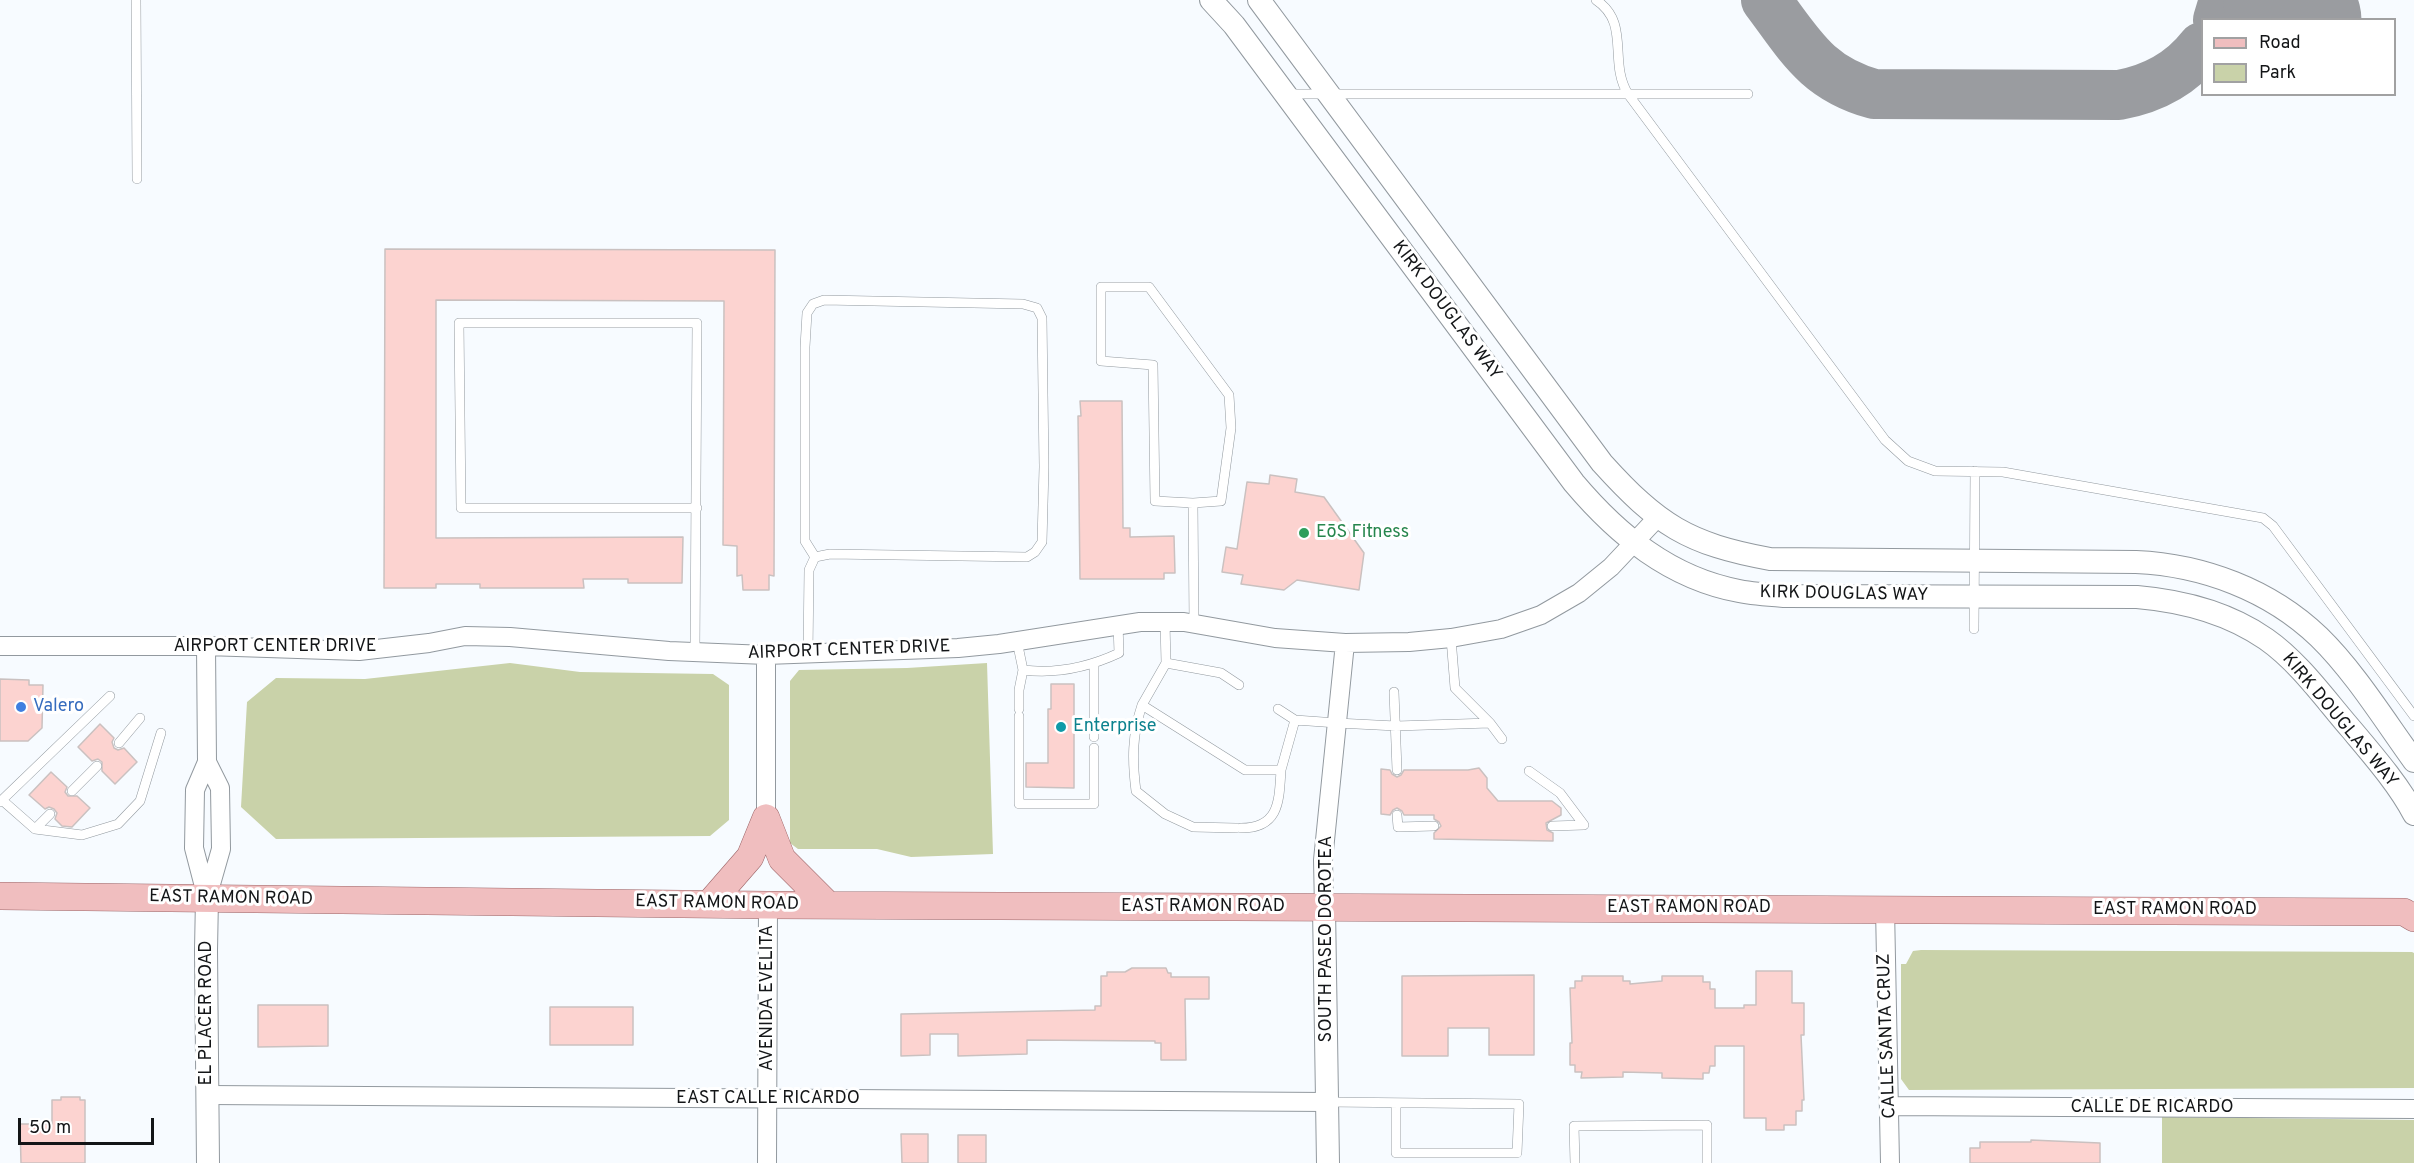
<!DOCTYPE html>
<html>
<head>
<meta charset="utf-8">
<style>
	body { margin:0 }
	#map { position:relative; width:2414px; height:1163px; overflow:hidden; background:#f7fbff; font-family:Overpass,sans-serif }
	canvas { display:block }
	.legend { position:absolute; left:2201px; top:18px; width:195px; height:78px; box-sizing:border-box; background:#fff; border:2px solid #a1a1a2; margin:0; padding:8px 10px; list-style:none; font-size:18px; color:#131517 }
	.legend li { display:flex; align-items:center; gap:12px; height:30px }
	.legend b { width:30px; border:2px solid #a1a1a2 }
	.scale { position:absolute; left:18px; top:1118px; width:136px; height:27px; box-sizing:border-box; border:3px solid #131517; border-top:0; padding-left:8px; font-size:18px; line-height:21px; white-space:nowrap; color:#131517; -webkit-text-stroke:4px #fff; paint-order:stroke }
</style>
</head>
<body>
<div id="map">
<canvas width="2414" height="1163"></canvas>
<ul class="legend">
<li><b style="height:8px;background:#f0bebf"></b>Road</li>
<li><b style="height:16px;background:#c9d2a9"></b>Park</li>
</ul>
<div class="scale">50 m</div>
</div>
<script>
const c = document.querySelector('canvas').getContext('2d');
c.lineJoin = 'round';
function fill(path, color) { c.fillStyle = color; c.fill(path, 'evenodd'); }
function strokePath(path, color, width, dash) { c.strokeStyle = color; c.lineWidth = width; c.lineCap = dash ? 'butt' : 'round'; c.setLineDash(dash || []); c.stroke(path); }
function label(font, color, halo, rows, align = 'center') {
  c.font = font + ' Overpass,sans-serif'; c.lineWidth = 6; c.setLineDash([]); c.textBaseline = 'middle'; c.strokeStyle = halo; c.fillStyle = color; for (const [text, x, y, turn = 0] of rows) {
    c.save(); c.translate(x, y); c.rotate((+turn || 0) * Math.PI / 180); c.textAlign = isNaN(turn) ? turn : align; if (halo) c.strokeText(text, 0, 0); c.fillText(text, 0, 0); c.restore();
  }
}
const green = new Path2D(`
	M510,663L580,672L713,674L729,685V820L710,836L276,839L241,807L247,702L276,678L365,679Z
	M987,663L993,854L911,857L877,849H798L790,843V681L799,670L907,668Z
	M1921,950L2412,952L2414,953V1088L1909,1090L1901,1079V964H1906L1913,951Z
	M2162,1117L2414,1120V1163H2162Z`);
const taxiway = new Path2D(`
	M1766,0C1800,45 1816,78 1874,94L2119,95C2152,89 2181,74 2202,47
	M2218,20L2224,0`);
const runway = new Path2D(`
	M2285,0L2300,20`);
const building = new Path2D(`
	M385,249L775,250L774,576L769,575V590H743L742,575L737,576V546L723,545L724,301L436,300V538L683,537L682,583H628V579H583L584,588H480V584H436V588H384Z
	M1080,401H1122L1123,528H1130V537L1174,536L1175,573H1164V579H1080L1078,416H1081Z
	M1270,475L1297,479L1295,492L1324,497L1364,553L1359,590L1297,580L1284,590L1241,584L1243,575L1222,572L1226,547L1237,549L1247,482L1269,484Z
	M0,679L29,680V685H43L42,728L28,741H0Z
	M1051,684H1074V788L1026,787V763H1048V709H1051Z
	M100,724L114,738L112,742L114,748L118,750L124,748L137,762L115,784L102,771V762L98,759L92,761L78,747Z
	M1479,768L1487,778V788L1498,801H1552L1561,808V815L1546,823L1547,830L1553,833V841L1434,839V833L1441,826L1439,822L1434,819V815H1404L1402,811L1397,808L1393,810L1390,815L1381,814V769L1390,770L1392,774L1397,777L1401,775L1404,770H1468Z
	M51,772L67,787L65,792L68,796H77L90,808L72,827L62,826L55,819L57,813L54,809L49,807L45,809L29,795Z
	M1132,968H1166L1168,973H1171V977H1209V999H1185L1186,1060H1161V1043H1155V1041L1027,1040V1054L958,1056V1034H930V1055L901,1056V1014L1095,1010V1006H1101V976H1107V972H1125Z
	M1756,971H1792V1003H1804V1035H1801L1804,1100H1802V1111H1796V1125H1784V1130H1766V1118H1744V1046H1715V1066H1710L1709,1073H1703V1079L1662,1078V1073L1623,1072V1077L1581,1078L1582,1072H1575V1065H1570V1043H1572L1570,988H1575V981H1582V976H1623V981H1630V984L1662,981V976H1703V982H1710V989H1715V1008H1744V1005H1756Z
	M1534,975V1055H1489V1028H1448V1056H1402V976Z
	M258,1005H328V1046L258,1047Z
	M550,1007H633V1045H550Z
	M61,1097H80V1100H85V1163H21L20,1124H52V1100H61Z
	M901,1134H928V1163H902Z
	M958,1135H986V1163H958Z
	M2031,1140L2100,1143V1163H1970V1148H1980V1142H2031Z`);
const service = new Path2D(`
	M136,0L137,179
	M1596,0C1631,23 1608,62 1628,94L1885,440L1908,461L1935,471L2003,472L2263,518L2273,526L2414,716
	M1288,94H1748
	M1193,503L1155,501L1153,365L1101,361V287H1149L1229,395L1231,428L1221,501L1193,503L1194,624
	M1165,622L1166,663L1221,673L1239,685
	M1974,629L1975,471
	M1451,638L1455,688L1490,723
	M1017,641L1023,670C1056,674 1089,667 1119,653L1118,624
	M695,652L697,323H459L461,508H697
	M808,654L809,570L815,557L830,554L1027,557L1035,552L1042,542L1044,467L1042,318L1037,308L1023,304L824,300L813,304L807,313L805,347V541L815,557
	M1094,665V737
	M1394,692L1397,770
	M1142,705L1166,663
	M1019,709V690L1023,670
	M1278,709L1295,720L1337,723L1396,726L1490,723L1502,739
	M1019,716V804H1094V748
	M119,743L140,718
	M1281,770L1295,720
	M1529,771L1560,793L1584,825L1552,826
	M72,791L97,766
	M2,800L35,829L82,835L118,824L140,801L161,733
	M0,802L110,696
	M1397,815L1398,827L1434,826
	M1236,828L1193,827L1165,814L1136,791C1132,760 1132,735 1142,705L1245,770H1281C1279,800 1280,828 1241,828
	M35,829L50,814
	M1328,1102L1519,1104L1517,1153H1396V1103
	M1575,1163L1574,1126L1707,1125V1163`);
const minor = new Path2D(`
	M0,646H206L359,651L429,643L465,636L510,637L669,651L766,655L958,648L999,644L1140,622H1184L1275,638L1345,643L1409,642L1451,638L1501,629L1541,615L1579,593L1611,567L1657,518
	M206,646L207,762L220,788L221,849L207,898
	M766,655V818
	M207,762L195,790L194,848L207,898
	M1324,908L1323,860L1345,643
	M1885,908L1890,1163
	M207,1095L1328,1102
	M1890,1106L2414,1109
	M767,1163L768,905`);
const tertiary = new Path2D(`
	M1211,0L1234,25L1574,483C1618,535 1670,578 1739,591C1754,594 1770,595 1785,596L2137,597C2183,601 2227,612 2266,639C2299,662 2325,699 2351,729C2372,754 2399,785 2414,814
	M1259,0L1602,463C1658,525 1688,544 1770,559L2136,562C2203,565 2270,590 2319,637C2354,671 2385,721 2414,761
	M207,898L206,950L208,1163
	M1324,908L1328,1163`);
const primary = new Path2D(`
	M766,818L782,859L828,905
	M0,896L768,905L2404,912L2414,918
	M710,903L750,857L766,818`);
const markers = [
	[1304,533,6,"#2e9e5b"],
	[21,707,6,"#3f7fe0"],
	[1061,727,6,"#0f9aa8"]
];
const streetNames = [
	["KIRK DOUGLAS WAY",1446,311,53],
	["KIRK DOUGLAS WAY",1844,595,1],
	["AIRPORT CENTER DRIVE",275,647],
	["AIRPORT CENTER DRIVE",849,651,-2],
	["KIRK DOUGLAS WAY",2339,721,50],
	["EAST RAMON ROAD",231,899,1],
	["EAST RAMON ROAD",717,904,1],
	["EAST RAMON ROAD",1203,907],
	["EAST RAMON ROAD",1689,908],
	["EAST RAMON ROAD",2175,910],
	["SOUTH PASEO DOROTEA",1327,939,-90],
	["AVENIDA EVELITA",768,998,-90],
	["EL PLACER ROAD",207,1013,-90],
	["CALLE SANTA CRUZ",1888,1036,-92],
	["EAST CALLE RICARDO",768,1099],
	["CALLE DE RICARDO",2152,1108]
];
const leisureNames = [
	["EōS Fitness",1316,533]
];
const shopNames = [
	["Valero",33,707]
];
const cultureNames = [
	["Enterprise",1073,727]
];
fill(green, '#c9d2a9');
strokePath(taxiway, '#9a9ca0', 50);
strokePath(runway, '#9a9ca0', 123);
fill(building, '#fcd3d0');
strokePath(building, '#cac1c0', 1.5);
strokePath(service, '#92999f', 10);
strokePath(minor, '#92999f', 20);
strokePath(tertiary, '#92999f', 24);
strokePath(primary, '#9c6669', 28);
strokePath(service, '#fff', 9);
strokePath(minor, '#fff', 18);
strokePath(tertiary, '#fff', 22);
strokePath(primary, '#f0bebf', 27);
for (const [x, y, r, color] of markers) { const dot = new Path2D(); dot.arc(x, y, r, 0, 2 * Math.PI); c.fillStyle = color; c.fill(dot); strokePath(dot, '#fff', 2); }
label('18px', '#131517', '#fff', streetNames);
label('18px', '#27864d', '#fff', leisureNames, 'left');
label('18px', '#366cbe', '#fff', shopNames, 'left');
label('18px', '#0d838f', '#fff', cultureNames, 'left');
</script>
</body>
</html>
